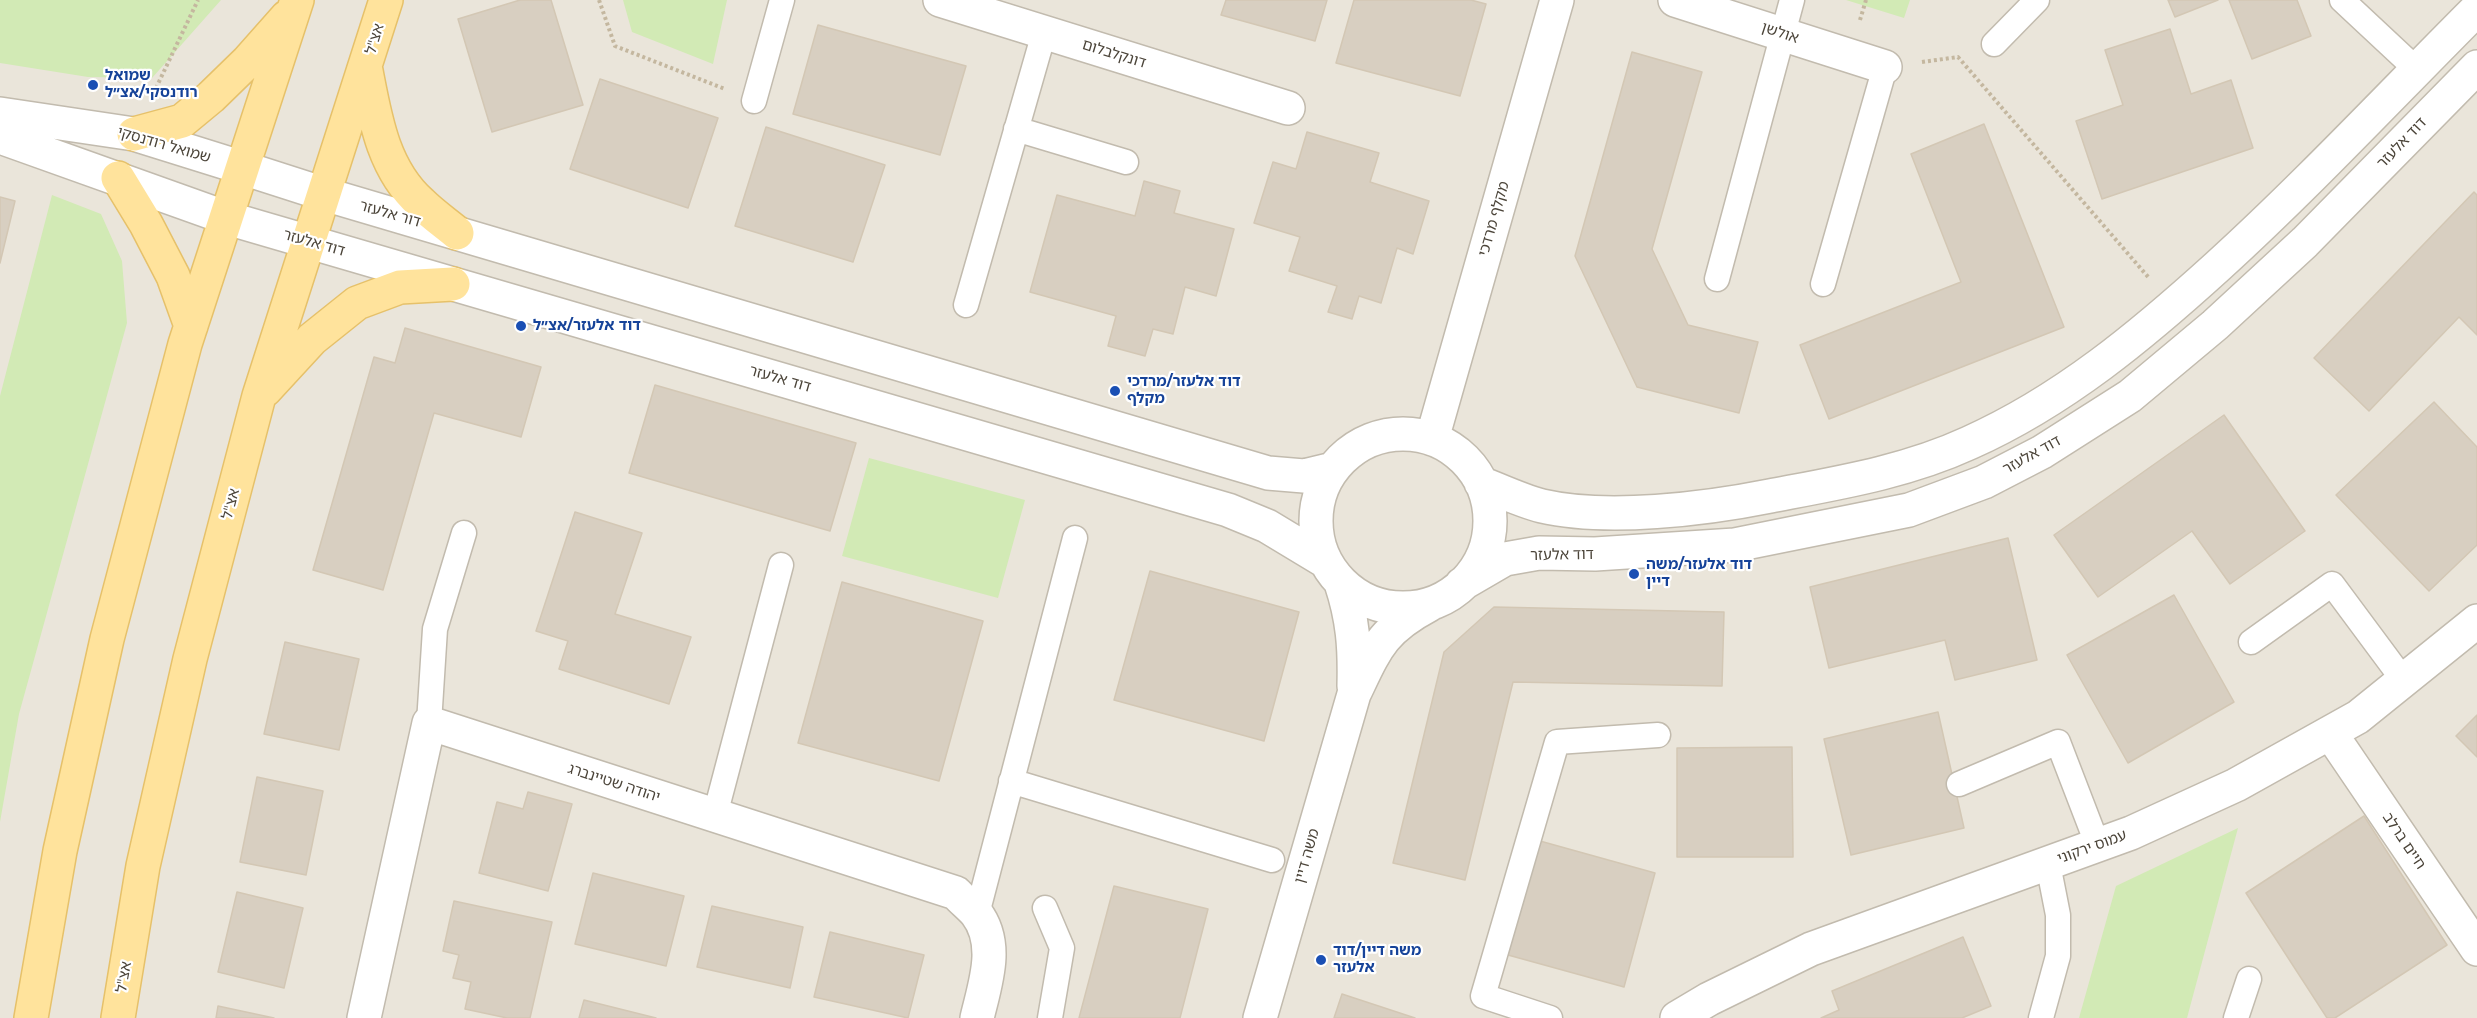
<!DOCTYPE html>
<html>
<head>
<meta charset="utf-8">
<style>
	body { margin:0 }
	canvas { display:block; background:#f6f3ec }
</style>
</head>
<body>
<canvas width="2477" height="1018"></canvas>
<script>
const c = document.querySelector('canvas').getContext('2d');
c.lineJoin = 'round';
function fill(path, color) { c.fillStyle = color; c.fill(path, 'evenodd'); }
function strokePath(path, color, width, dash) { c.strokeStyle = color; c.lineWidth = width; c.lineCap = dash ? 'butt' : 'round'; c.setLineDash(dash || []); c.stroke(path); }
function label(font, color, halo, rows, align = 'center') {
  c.font = font + ' Montserrat,"Noto Sans Hebrew",sans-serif'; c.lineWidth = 4.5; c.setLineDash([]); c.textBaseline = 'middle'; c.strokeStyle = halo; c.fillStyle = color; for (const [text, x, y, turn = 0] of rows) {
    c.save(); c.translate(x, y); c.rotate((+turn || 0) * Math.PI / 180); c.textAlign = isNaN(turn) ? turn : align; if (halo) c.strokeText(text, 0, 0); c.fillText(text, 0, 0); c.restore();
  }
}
const residential = new Path2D(`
	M0,0H2477V1018H0Z`);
const green = new Path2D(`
	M0,0H221L152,78L88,77L0,63Z
	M623,0H727L713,64L632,32Z
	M1846,0H1910L1904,18Z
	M52,195L101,214L122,261L127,323L19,714L0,822V396Z
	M869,458L1025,500L998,598L842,556Z
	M2238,828L2187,1018H2079L2116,886Z`);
const building = new Path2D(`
	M520,0H551L583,105L492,132L458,19Z
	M1226,0H1327L1315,41L1221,15Z
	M1354,0H1471L1486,4L1460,96L1336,63Z
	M2168,0H2218L2175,17Z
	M2229,0H2297L2311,36L2252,59Z
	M818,25L966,66L940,155L793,114Z
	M2170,29L2191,94L2231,80L2253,148L2102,199L2076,121L2123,105L2105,50Z
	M1632,52L1702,72L1652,249L1688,325L1758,342L1739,413L1637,387L1575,256Z
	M600,79L718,118L688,208L570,169Z
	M1984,124L2064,327L1829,419L1800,345L1961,282L1911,154Z
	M766,127L885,165L853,262L735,226Z
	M1307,132L1379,153L1370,182L1429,201L1413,254L1397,248L1381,303L1359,296L1352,319L1328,312L1337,286L1289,271L1300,237L1254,223L1273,162L1296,169Z
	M1144,181L1180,191L1174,213L1234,229L1216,296L1185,287L1173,334L1153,329L1145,356L1108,346L1116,316L1030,292L1057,195L1135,216Z
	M2474,192L2477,195V335L2459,317L2369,411L2314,358Z
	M0,197L15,201L0,263Z
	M405,328L541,367L521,437L434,413L383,590L313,570L374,357L395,363Z
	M655,385L856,443L830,531L629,473Z
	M2434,402L2477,447V545L2429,591L2336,495Z
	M2224,415L2305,531L2230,584L2192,531L2098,597L2054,535Z
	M575,512L642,533L615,614L691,637L669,704L559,669L568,641L536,631Z
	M2008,538L2037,660L1955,680L1945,640L1829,668L1810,587Z
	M1150,571L1299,612L1264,741L1114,700Z
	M842,582L983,621L939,781L798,743Z
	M2174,595L2234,702L2128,763L2067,655Z
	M1494,607L1724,612L1722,686L1513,682L1465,880L1393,863L1444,652Z
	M285,642L359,659L339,750L264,734Z
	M1938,712L1964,828L1851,855L1824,739Z
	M2477,715V757L2456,736Z
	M1792,747L1793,857H1677V748Z
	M257,777L323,791L306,875L240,862Z
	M528,792L572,804L548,891L479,873L497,802L523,809Z
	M2364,816L2447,945L2335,1018H2327L2246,893Z
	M1540,841L1655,873L1624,987L1508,955Z
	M593,873L684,896L666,966L575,944Z
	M1114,886L1208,909L1180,1018H1079Z
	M237,892L303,908L284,988L218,972Z
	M454,901L552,922L530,1018H507L465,1009L471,982L453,978L459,955L443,951Z
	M712,906L803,927L790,988L697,967Z
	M830,932L924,955L908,1018L814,997Z
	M1963,937L1991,1006L1962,1018H1821L1839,1010L1832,991Z
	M1342,994L1415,1018H1334Z
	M584,1000L656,1018H579Z
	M218,1006L274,1018H216Z`);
const path = new Path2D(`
	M599,0L615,46L725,89
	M1860,20L1866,0
	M1922,62L1958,57L2149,278
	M156,88L198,0`);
const service = new Path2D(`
	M2342,0L2417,70
	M1994,44L2037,0
	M754,101L782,0
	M1016,129L1126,162
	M1717,279L1792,0
	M1823,284L1885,67
	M966,305L1044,33
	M2251,642L2332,584L2404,681
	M429,723L435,629L464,533
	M1011,781L1272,860
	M1959,784L2058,742L2098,846
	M715,815L781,565
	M1045,908L1062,948L1050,1018
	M977,914L1075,538
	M1550,1018L1483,996L1557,742L1658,735
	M2041,1018L2058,956V915L2048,864
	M2236,1018L2249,979`);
const minor = new Path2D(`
	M940,0L1288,108
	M1675,0L1885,67
	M0,114L134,134L243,168
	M0,137L227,218
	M2331,734L2477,949
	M364,1018L429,723L956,893C962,900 970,906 976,913C1000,944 985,984 977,1018
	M1677,1018L1709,999L1811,949L2131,833L2236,785L2358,717L2477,621`);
const tertiary = new Path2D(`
	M243,168L324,194L1268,473L1304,476L1333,469
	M227,218L1228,510L1267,526L1325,561
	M1316 521a87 87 0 1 1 174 0a87 87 0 1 1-174 0Z
	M1432,439L1557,0
	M1481,483C1501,491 1522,501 1542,506C1607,521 1705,509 1770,496C1838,483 1906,472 1969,443C2063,401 2142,335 2218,266C2308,184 2391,95 2477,9
	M1341,583C1353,619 1355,648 1354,686
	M1462,584L1505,559L1539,553L1595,554L1735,545L1909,510L1984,482L2042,452L2130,396L2215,325L2305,242L2477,67
	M1260,1018L1354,694C1376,648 1382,630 1429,605`);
const primary = new Path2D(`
	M366,71C375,118 383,169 421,203C432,214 445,223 457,233
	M134,134L182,121L211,97L248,61L287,17
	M118,178L146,224L173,276L191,326
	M265,390L312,339L357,303L400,287L453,284
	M31,1018L60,851L107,639L185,344L297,0
	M118,1018L143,866L190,659L259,396L386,0`);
const markers = [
	[93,85,6,"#1a4fb4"],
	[521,326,6,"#1a4fb4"],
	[1115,391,6,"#1a4fb4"],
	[1634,574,6,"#1a4fb4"],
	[1321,960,6,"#1a4fb4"]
];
const streetNames = [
	["אולשן",1780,33,18],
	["אצ\"ל",375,39,-73],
	["דונקלבלום",1114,54,17],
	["דוד אלעזר",2402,143,-46],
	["שמואל רודנסקי",164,145,16],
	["דור אלעזר",390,214,16],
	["מקלף מרדכי",1494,219,-74],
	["דוד אלעזר",314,243,16],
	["דוד אלעזר",780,379,16],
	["דוד אלעזר",2032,455,-29],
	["אצ\"ל",231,504,-75],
	["דוד אלעזר",1562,555,-1],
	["יהודה שטיינברג",614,783,18],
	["חיים ברלב",2404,841,56],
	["עמוס ירקוני",2092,847,-20],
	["משה דיין",1307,856,-74],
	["אצ\"ל",124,977,-80]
];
const transitNames = [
	["שמואל",105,76],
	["רודנסקי/אצ״ל",105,93],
	["דוד אלעזר/אצ״ל",533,326],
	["דוד אלעזר/מרדכי",1127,382],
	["מקלף",1127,399],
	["דוד אלעזר/משה",1646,565],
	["דיין",1646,582],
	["משה דיין/דוד",1333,951],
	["אלעזר",1333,968]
];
fill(residential, '#eae5da');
fill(green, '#d2eab5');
fill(building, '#d8cfc1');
strokePath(building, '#d3c7b4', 1.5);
strokePath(service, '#c2bbae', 27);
strokePath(minor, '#c2bbae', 36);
strokePath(tertiary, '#c2bbae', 36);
strokePath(primary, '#e6c16a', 36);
strokePath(path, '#c4b79f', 4, [3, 3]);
strokePath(service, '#fff', 24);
strokePath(minor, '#fff', 33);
strokePath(tertiary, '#fff', 33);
strokePath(primary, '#ffe39c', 33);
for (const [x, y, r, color] of markers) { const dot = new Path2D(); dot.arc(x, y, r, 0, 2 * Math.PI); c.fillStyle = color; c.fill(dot); strokePath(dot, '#fff', 2); }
label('15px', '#4b4439', '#fff', streetNames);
label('bold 15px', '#164399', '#fff', transitNames, 'left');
</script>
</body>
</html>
